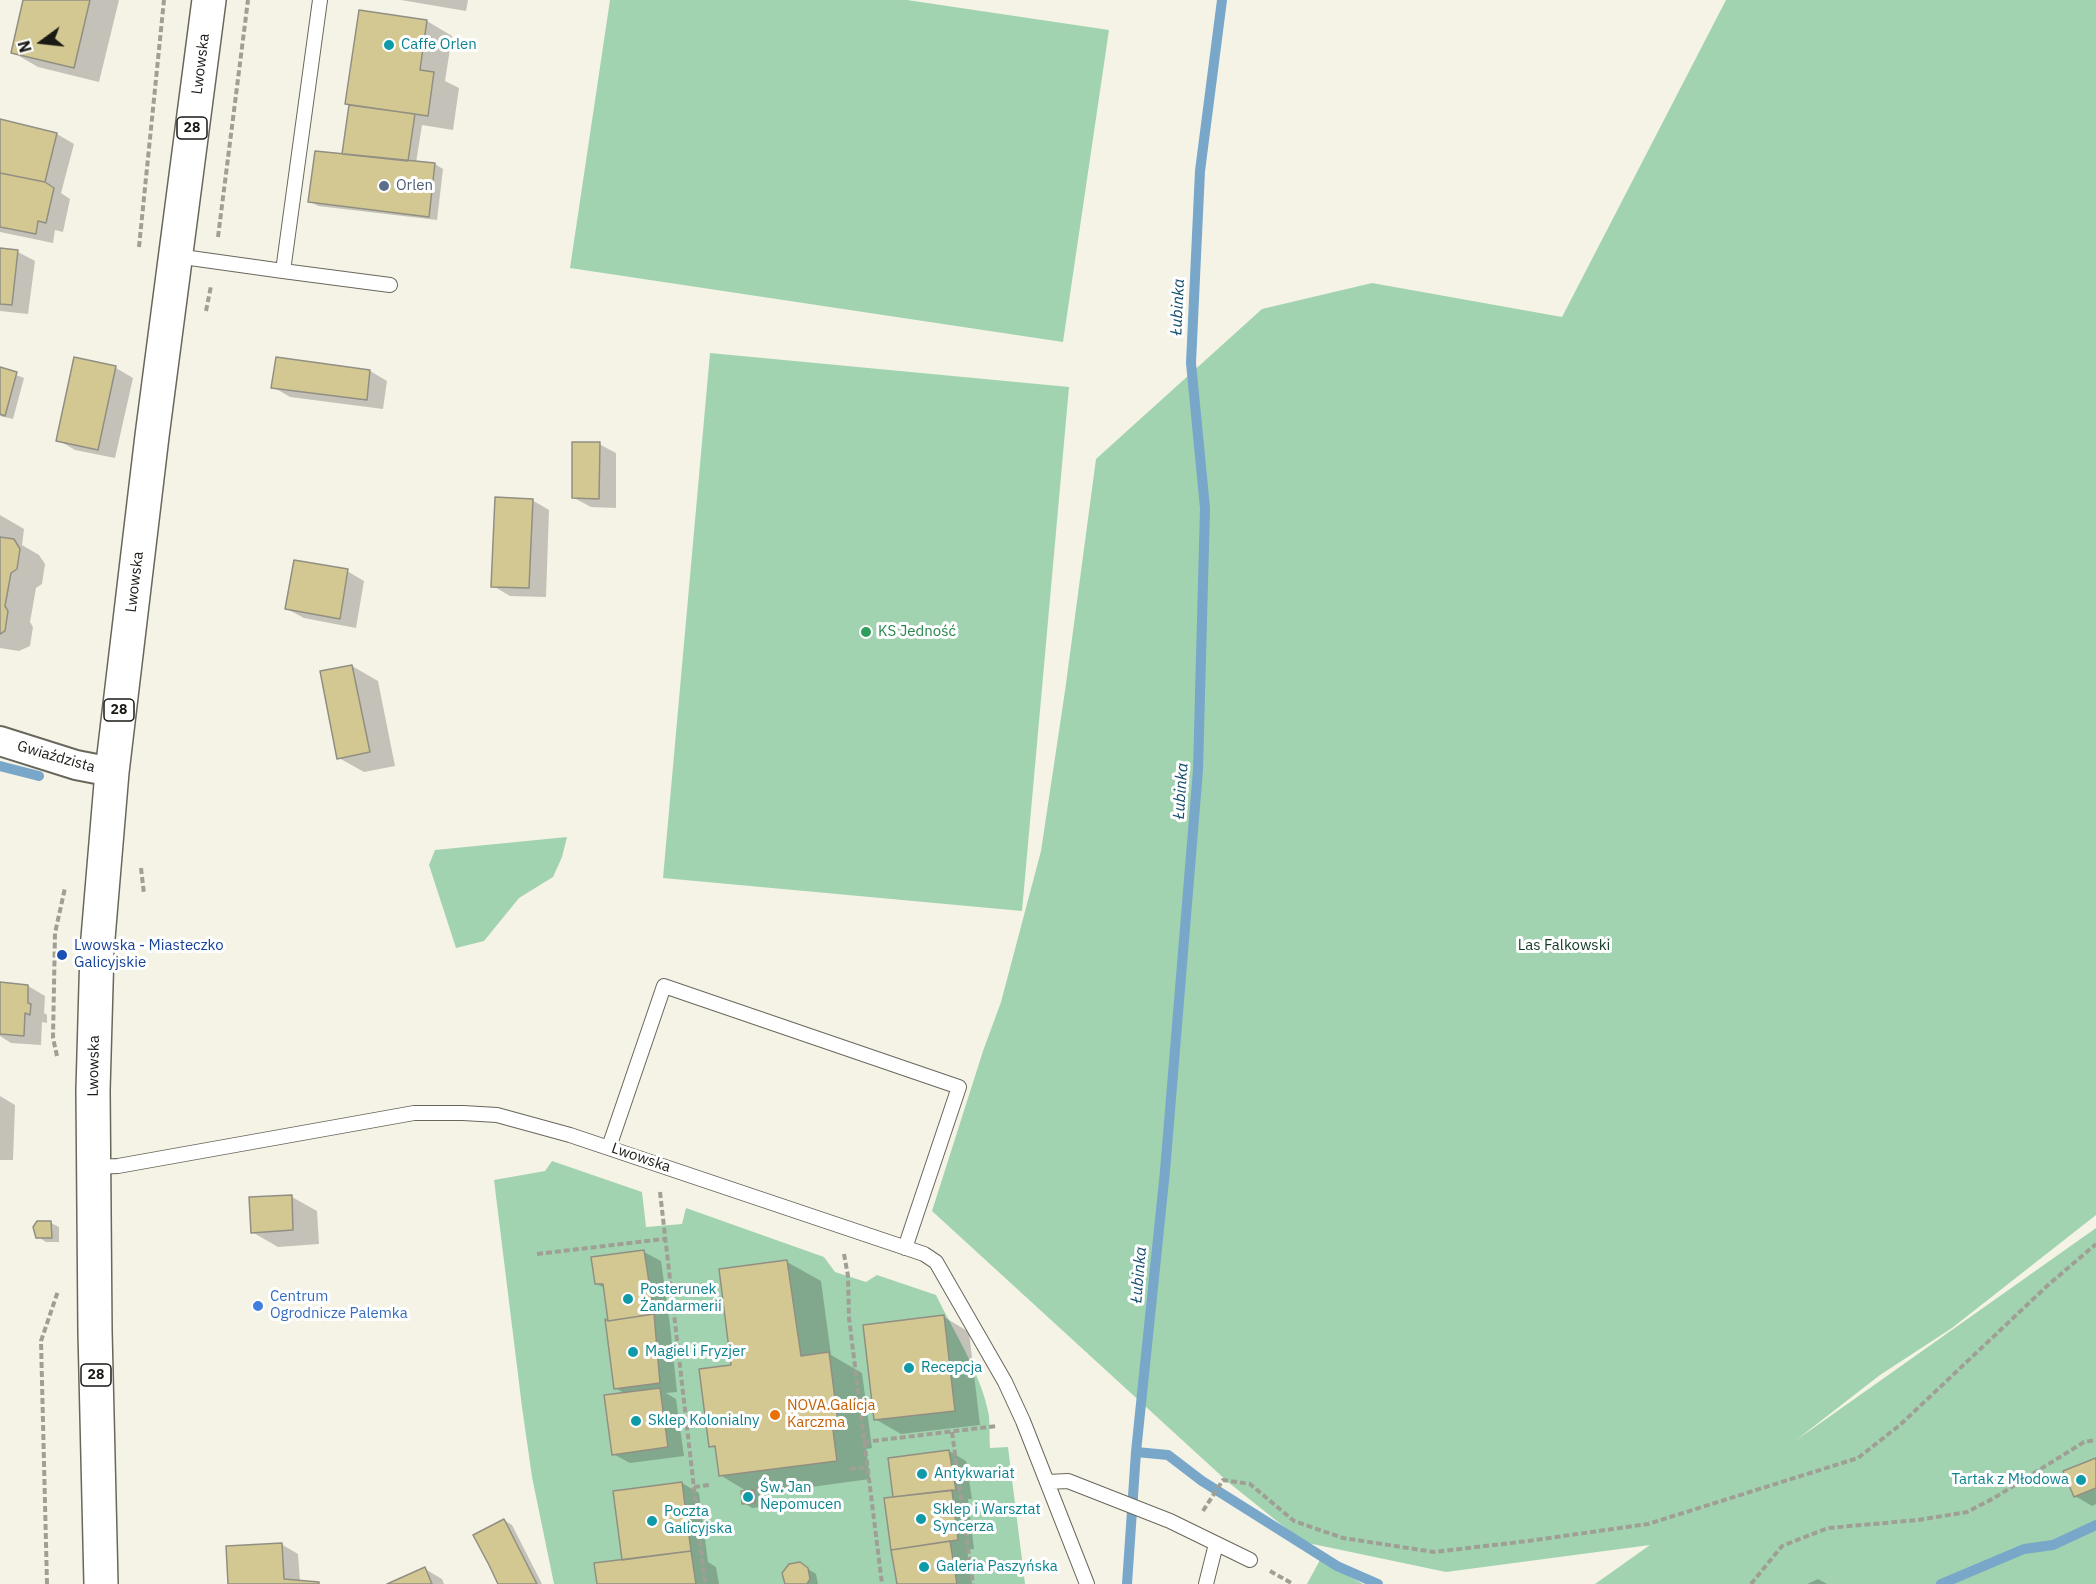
<!DOCTYPE html>
<html>
<head>
<meta charset="utf-8">
<style>
	body { margin:0 }
	#map { position:relative; width:2096px; height:1584px; overflow:hidden; background:#f5f3e6; font-family:"IBM Plex Sans",sans-serif }
	canvas { display:block }
	.north { position:absolute; left:12px; top:12px; width:60px; height:60px; -webkit-text-stroke:4px #fff; paint-order:stroke; rotate:255deg; font-size:16px; font-weight:700; line-height:24px; text-align:center; color:#1a1914 }
	.north::after { content:''; display:block; margin:auto; width:21px; height:27px; background:#1a1914; clip-path:polygon(50% 0,100% 100%,50% 72%,0 100%) }
</style>
</head>
<body>
<div id="map">
<canvas width="2096" height="1584"></canvas>
<div class="north">N</div>
</div>
<script>
const c = document.querySelector('canvas').getContext('2d');
c.lineJoin = 'round';
function fill(path, color) { c.fillStyle = color; c.fill(path, 'evenodd'); }
function strokePath(path, color, width, dash) { c.strokeStyle = color; c.lineWidth = width; c.lineCap = dash ? 'butt' : 'round'; c.setLineDash(dash || []); c.stroke(path); }
function label(font, color, halo, rows, align = 'center') {
  c.font = font + ' "IBM Plex Sans",sans-serif'; c.lineWidth = 6; c.setLineDash([]); c.textBaseline = 'middle'; c.strokeStyle = halo; c.fillStyle = color; for (const [text, x, y, turn = 0] of rows) {
    c.save(); c.translate(x, y); c.rotate((+turn || 0) * Math.PI / 180); c.textAlign = isNaN(turn) ? turn : align; if (halo) c.strokeText(text, 0, 0); c.fillText(text, 0, 0); c.restore();
  }
}
const green = new Path2D(`
	M610,0H907L1109,30L1063,342L570,268Z
	M1726,0H2096V1215L1952,1328L1880,1375L1795,1441L2096,1228V1584H1595L1650,1545L1446,1572L1303,1542L1228,1482L932,1211L983,1051L1001,1002L1041,851L1065,691L1096,459L1262,309L1372,283L1562,317Z
	M710,353L1069,387L1022,911L663,878Z
	M567,837L562,857L553,877L519,898L484,941L456,948L429,865L435,850Z
	M552,1161L642,1192L646,1227L682,1224L686,1208L824,1257L835,1272L866,1282L877,1275L936,1295C954,1332 982,1375 989,1416C990,1427 989,1438 990,1448L1008,1447L1025,1584H554L532,1477L522,1407L494,1180L545,1171Z
	M1320,1560L1363,1584H1307Z`);
const shadow = new Path2D(`
	M25,0H119L99,82L38,67L12,52Z
	M401,0H468L466,11Z
	M427,21L452,36L445,81L459,88L453,130L422,125L416,163L435,164L443,169L437,220L318,206L310,201L343,156L351,105L347,103Z
	M0,121L57,134L74,144L61,193L70,199L63,232L55,230L53,243L0,232Z
	M0,249L18,252L35,261L28,314L0,311Z
	M75,359L116,368L133,378L115,458L75,450L58,440Z
	M0,369L24,378L13,419L0,416Z
	M370,371L387,381L383,409L290,397L273,387Z
	M599,444L616,453V508L591,507L574,498Z
	M532,500L549,510L546,597L510,596L493,586Z
	M0,515L24,529L22,545L39,555L45,564L42,584L36,588L30,622L33,627L30,646L19,651L0,648Z
	M347,571L364,581L356,628L304,618L287,609Z
	M352,666L378,681L395,766L364,772L339,758Z
	M0,983L28,986L45,996L44,1013L47,1015V1023L42,1022L41,1045L11,1043L0,1036Z
	M0,1096L15,1105L13,1160H0Z
	M292,1197L317,1211L319,1244L278,1247L252,1232Z
	M51,1223L59,1227V1242H46L38,1237Z
	M644,1252L661,1261L670,1325L677,1392L666,1393L676,1399L684,1456L630,1463L613,1454L626,1394L615,1388L605,1288L596,1284Z
	M787,1262L821,1281L831,1355L862,1373L872,1448L866,1449L870,1479L760,1494L762,1507L752,1508L744,1503L748,1492L720,1475L717,1449L711,1446L733,1366Z
	M944,1317L969,1332L980,1425L901,1434L875,1419Z
	M949,1451L966,1461L972,1499H968L974,1549L967,1550L972,1584H898L895,1498Z
	M2096,1459V1504L2092,1506L2075,1496Z
	M682,1483L699,1493L708,1562L716,1567L719,1584H598L624,1561Z
	M504,1520L512,1525L542,1584H500Z
	M281,1544L298,1554L300,1582L319,1584H229Z
	M425,1569L442,1579L444,1584H391Z
	M808,1569L816,1574L818,1584H787Z
	M1818,1579L1827,1584H1807Z`);
const stream = new Path2D(`
	M0,766L39,776
	M1136,1452L1168,1455L1202,1481L1337,1566L1378,1584
	M1127,1584L1136,1452L1165,1171L1198,770L1205,508L1191,363L1200,171L1222,0
	M1941,1584L2024,1549L2053,1545L2096,1525`);
const building = new Path2D(`
	M23,0H90L74,68L11,53Z
	M359,10L427,20L420,70L434,72L428,116L345,104Z
	M349,105L415,114L408,161L342,154Z
	M0,119L57,133L45,182L0,173Z
	M315,151L435,163L429,217L308,202Z
	M0,173L45,182L54,188L46,223L38,221L36,234L0,227Z
	M0,248L18,250L12,305L0,304Z
	M74,357L116,366L98,450L56,441Z
	M276,357L370,370L367,400L271,388Z
	M0,367L17,372L5,416L0,414Z
	M572,442H600L599,499L572,498Z
	M495,497L533,499L529,588L491,587Z
	M0,537L14,539L20,549L17,569L11,573L5,606L8,611L5,631L0,634Z
	M294,560L348,569L340,619L285,609Z
	M352,665L370,752L337,759L320,671Z
	M0,982L28,985V1003L31,1004L30,1015L25,1013L24,1036L0,1034Z
	M292,1195L293,1230L251,1233L249,1197Z
	M37,1221H51L52,1238H36L33,1227Z
	M644,1250L654,1314L608,1321L603,1284H595L591,1257Z
	M787,1260L801,1356L829,1352L839,1430H833L837,1461L719,1476L715,1446L709,1447L699,1369L731,1365L719,1269Z
	M654,1314L660,1383L614,1389L605,1319L608,1321Z
	M944,1315L955,1411L874,1420L863,1325Z
	M660,1388L668,1447L612,1455L604,1395Z
	M949,1450L956,1490L893,1497L888,1458Z
	M2096,1458V1488L2074,1497L2063,1471Z
	M682,1482L691,1551L622,1560L613,1491Z
	M754,1490L755,1503L742,1504L741,1491Z
	M952,1490L958,1540L891,1550L884,1498Z
	M504,1519L537,1584H498L489,1565L473,1535Z
	M950,1541L957,1584H897L891,1550Z
	M282,1543L284,1579L319,1582V1584H228L226,1546Z
	M691,1551L696,1584H597L594,1563Z
	M800,1562L808,1568L810,1579L807,1584H785L782,1573L789,1564Z
	M425,1567L432,1584H387Z`);
const path = new Path2D(`
	M218,237L248,0
	M139,247L164,0
	M206,311L211,286
	M141,868L144,894
	M57,1056L53,1038L55,933L65,888
	M660,1192L705,1584
	M537,1254L664,1239
	M844,1254L848,1276L849,1318L882,1584
	M952,1432L973,1584
	M864,1442L997,1426
	M850,1469L867,1467
	M694,1487L709,1485
	M1203,1511L1223,1480L1250,1484L1294,1521L1343,1538L1434,1552L1528,1541L1648,1524L1858,1458L1900,1425L2047,1286L2096,1244
	M1270,1571L1293,1584
	M47,1584L41,1341L58,1291
	M1751,1584L1782,1546L1828,1528L1918,1520L1967,1512L1994,1498L2084,1442L2096,1440`);
const lane = new Path2D(`
	M176,256L283,271L320,0
	M283,271L390,285
	M609,1147L664,986L959,1087L905,1248
	M94,1167L118,1166L414,1113H463L497,1115L570,1135L924,1254L936,1262L1005,1382L1023,1421L1087,1584
	M1047,1482L1068,1481L1170,1521L1250,1560
	M1206,1584L1216,1544`);
const street = new Path2D(`
	M0,741L76,765L112,772`);
const primary = new Path2D(`
	M101,1584L95,1331L93,1090L97,950L112,772L152,436L209,0`);
const markers = [
	[389,45,6,"#0f9aa8"],
	[384,186,6,"#5c6f8a"],
	[866,632,6,"#2e9e5b"],
	[62,955,6,"#1a4fb4"],
	[628,1299,6,"#0f9aa8"],
	[258,1306,6,"#3f7fe0"],
	[633,1352,6,"#0f9aa8"],
	[909,1368,6,"#0f9aa8"],
	[775,1415,6,"#e8710a"],
	[636,1421,6,"#0f9aa8"],
	[922,1474,6,"#0f9aa8"],
	[2081,1480,6,"#0f9aa8"],
	[748,1497,6,"#0f9aa8"],
	[921,1519,6,"#0f9aa8"],
	[652,1521,6,"#0f9aa8"],
	[924,1567,6,"#0f9aa8"]
];
const shields = [
	[192,128,30],
	[119,710,30],
	[96,1375,30]
];
const shieldNames = [
	["28",192,128],
	["28",119,710],
	["28",96,1375]
];
const cultureNames = [
	["Caffe Orlen",401,45],
	["Posterunek",640,1290],
	["Żandarmerii",640,1307],
	["Magiel i Fryzjer",645,1352],
	["Recepcja",921,1368],
	["Sklep Kolonialny",648,1421],
	["Antykwariat",934,1474],
	["Tartak z Młodowa",2069,1480,"right"],
	["Św. Jan",760,1488],
	["Nepomucen",760,1505],
	["Sklep i Warsztat",933,1510],
	["Syncerza",933,1527],
	["Poczta",664,1512],
	["Galicyjska",664,1529],
	["Galeria Paszyńska",936,1567]
];
const streetNames = [
	["Lwowska",201,64,-83],
	["Lwowska",135,582,-83],
	["Gwiaździsta",56,757,16],
	["Lwowska",94,1066,-89],
	["Lwowska",641,1158,19]
];
const serviceNames = [
	["Orlen",396,186]
];
const leisureNames = [
	["KS Jedność",878,632]
];
const transitNames = [
	["Lwowska - Miasteczko",74,946],
	["Galicyjskie",74,963]
];
const parkNames = [
	["Las Falkowski",1564,946]
];
const shopNames = [
	["Centrum",270,1297],
	["Ogrodnicze Palemka",270,1314]
];
const foodNames = [
	["NOVA.Galicja",787,1406],
	["Karczma",787,1423]
];
const waterNames = [
	["Łubinka",1178,307,-87],
	["Łubinka",1181,791,-86],
	["Łubinka",1139,1275,-85]
];
fill(green, '#a2d3b0');
fill(shadow, '#0003');
strokePath(stream, '#78a7c9', 10);
fill(building, '#d3c892');
strokePath(building, '#918f83', 1.5);
strokePath(lane, '#69675c', 16);
strokePath(street, '#69675c', 32);
strokePath(primary, '#69675c', 36);
strokePath(path, '#a09f95', 4, [6, 3]);
strokePath(lane, '#fff', 14);
strokePath(street, '#fff', 28);
strokePath(primary, '#fff', 33);
for (const [x, y, r, color] of markers) { const dot = new Path2D(); dot.arc(x, y, r, 0, 2 * Math.PI); c.fillStyle = color; c.fill(dot); strokePath(dot, '#fff', 2); }
for (const [x, y, w] of shields) { const box = new Path2D(); box.roundRect(x - w / 2, y - 11, w, 22, 4.5); c.fillStyle = '#fff'; c.fill(box); strokePath(box, '#1a1914', 1.5); }
label('bold 14px', '#1a1914', null, shieldNames);
label('15px', '#0d838f', '#fff', cultureNames, 'left');
label('15px', '#1a1914', '#fff', streetNames);
label('15px', '#4e5e75', '#fff', serviceNames, 'left');
label('15px', '#27864d', '#fff', leisureNames, 'left');
label('15px', '#164399', '#fff', transitNames, 'left');
label('15px', '#113820', '#fff', parkNames);
label('15px', '#366cbe', '#fff', shopNames, 'left');
label('15px', '#c56008', '#fff', foodNames, 'left');
label('italic 16px', '#124b6d', '#fff', waterNames);
</script>
</body>
</html>
